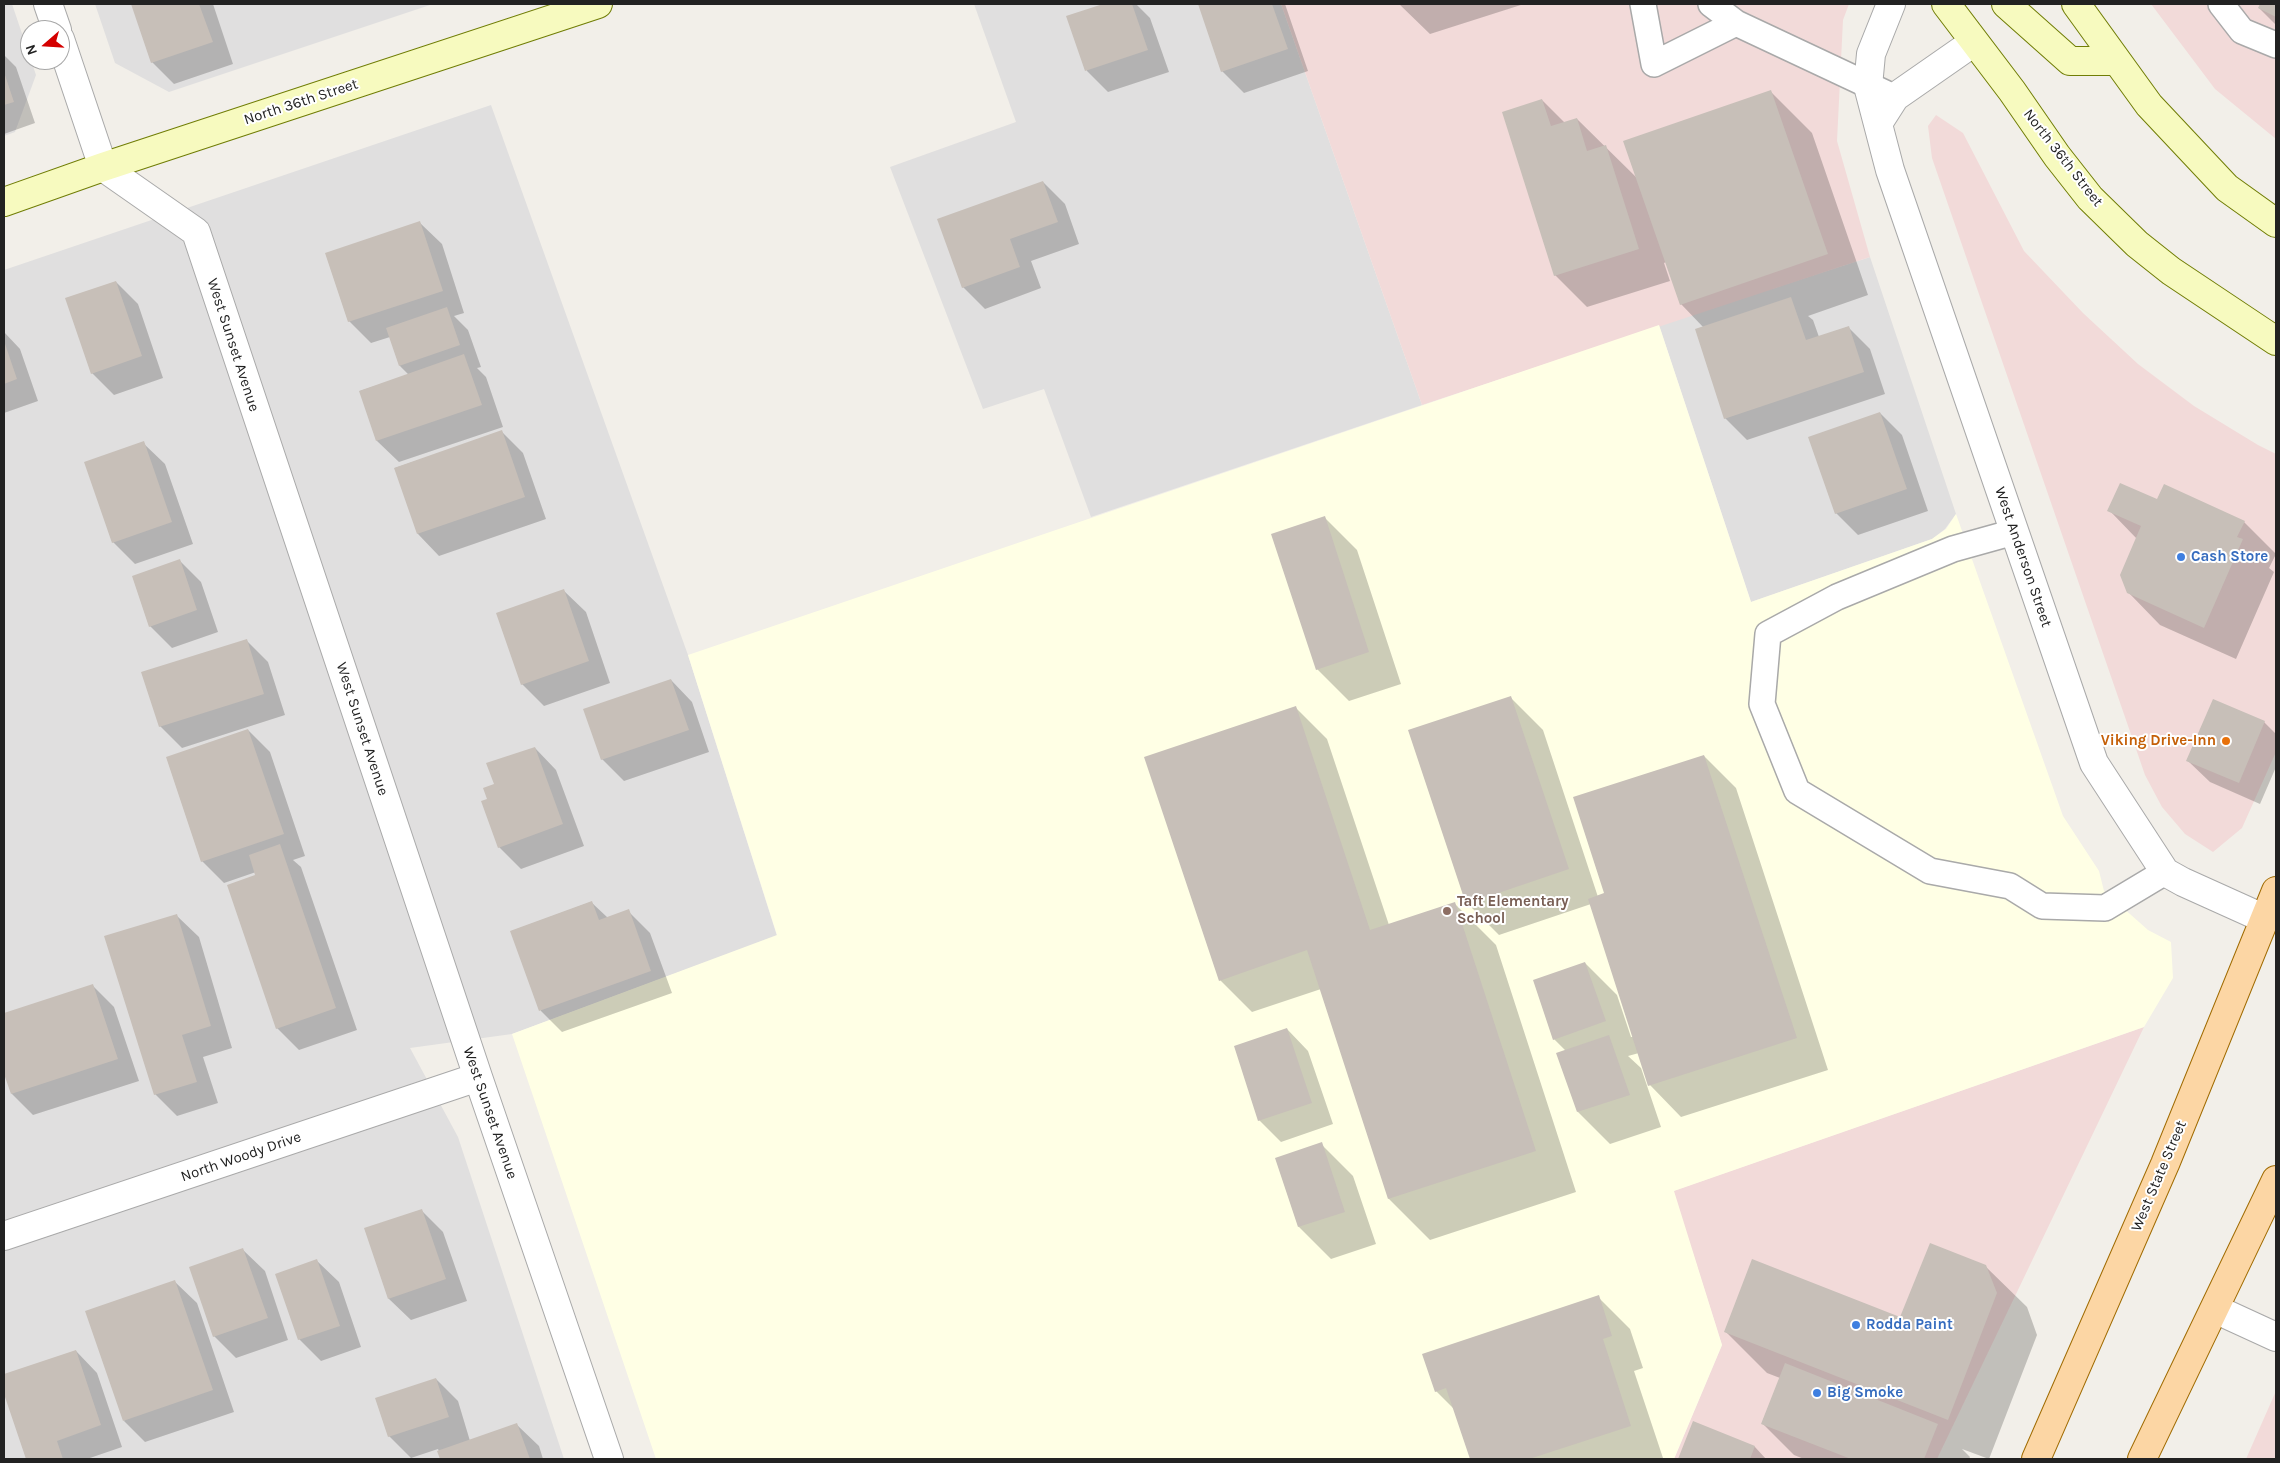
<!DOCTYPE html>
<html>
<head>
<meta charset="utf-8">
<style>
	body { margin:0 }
	#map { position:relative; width:2280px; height:1463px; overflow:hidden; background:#f2efe9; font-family:Karla,sans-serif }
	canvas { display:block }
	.frame { position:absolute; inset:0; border:5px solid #222; pointer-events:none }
	.north { position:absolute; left:20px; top:20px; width:50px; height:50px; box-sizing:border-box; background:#fff; border:1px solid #a7a7a7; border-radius:50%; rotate:251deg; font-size:14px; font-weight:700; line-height:20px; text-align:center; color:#222 }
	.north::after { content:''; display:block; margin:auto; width:18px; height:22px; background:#d40000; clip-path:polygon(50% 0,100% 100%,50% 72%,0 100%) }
</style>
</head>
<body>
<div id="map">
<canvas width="2280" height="1463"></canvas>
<div class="frame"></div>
<div class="north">N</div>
</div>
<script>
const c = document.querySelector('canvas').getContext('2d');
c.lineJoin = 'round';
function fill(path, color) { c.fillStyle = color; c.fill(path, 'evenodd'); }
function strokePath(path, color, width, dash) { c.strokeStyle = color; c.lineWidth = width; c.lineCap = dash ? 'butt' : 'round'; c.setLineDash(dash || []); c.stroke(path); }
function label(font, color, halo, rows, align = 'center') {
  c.font = font + ' Karla,sans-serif'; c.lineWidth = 4; c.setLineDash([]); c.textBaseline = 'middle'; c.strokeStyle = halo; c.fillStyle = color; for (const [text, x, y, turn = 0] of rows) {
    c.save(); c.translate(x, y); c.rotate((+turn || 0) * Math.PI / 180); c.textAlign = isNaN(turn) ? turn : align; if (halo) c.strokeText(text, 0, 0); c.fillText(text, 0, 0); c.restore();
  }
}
const residential = new Path2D(`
	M4,4H12L36,75L15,132L4,136Z
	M95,4H433L169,92L115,63Z
	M974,4H1281L1422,405L1091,517L1044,389L983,409L890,167L1016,122Z
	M491,105L688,655L777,936L512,1034L410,1048L458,1137L564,1459H4V270Z
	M1870,257L1956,514L1945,529L1932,539L1751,602L1659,325Z`);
const commercial = new Path2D(`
	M1281,4H1849L1843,20L1837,141L1870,257L1422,405Z
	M2151,4H2276V139L2215,89Z
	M1936,115L1963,133L2024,251L2083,313L2138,364L2194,406L2258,445L2276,454V752L2242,828L2213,852L2185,834L2162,807L2145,775L1932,158L1928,126Z
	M2144,1027L1937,1459H1674L1722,1345L1673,1191Z
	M2276,1391V1459H2246Z`);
const education = new Path2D(`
	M1659,325L1751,602L1932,539L1946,529L1956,514L2063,816L2099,871L2104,891L2148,930L2171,942L2173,978L2144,1027L1674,1191L1722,1345L1674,1459H656L512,1034L777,935L688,655Z`);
const shadow = new Path2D(`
	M132,4H213L233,64L174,84L152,62Z
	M1107,4H1136L1150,18L1169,72L1108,92L1087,71L1068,17Z
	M1199,4H1285L1308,71L1244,93L1222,71Z
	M1399,4H1524L1430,34Z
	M2261,4H2276V25L2259,8Z
	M4,55L16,67L35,123L4,134Z
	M1771,92L1812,133L1868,295L1808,316L1813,320L1819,337L1848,327L1870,349L1885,394L1747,440L1725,418L1704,328L1681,304L1666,262L1664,263L1670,281L1587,307L1555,275L1542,100L1565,123L1577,119L1637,178Z
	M1043,182L1065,204L1079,244L1031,261L1041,288L985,309L963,287Z
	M420,223L442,244L464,313L454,316L468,330L481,367L477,368L486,377L503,427L399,462L377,441L360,391L409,375L400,366L390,337L371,343L349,321Z
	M116,282L138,304L163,378L114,395L92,373Z
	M4,332L20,349L38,401L4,413Z
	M1880,413L1902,435L1928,511L1858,535L1836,513Z
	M502,432L523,453L546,519L439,556L418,534L395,468Z
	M143,443L165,464L193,544L135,564L113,542Z
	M2109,510L2244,522L2276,554L2269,568L2274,572L2236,659L2160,625L2128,592L2137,539Z
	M1325,518L1357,550L1401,684L1349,701L1317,669Z
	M180,561L201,582L218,632L172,648L150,626Z
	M564,591L586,612L610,683L544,706L522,684Z
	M246,640L268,662L285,715L182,748L160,726Z
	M671,680L692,702L709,752L624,781L602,759Z
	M1511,698L1543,730L1598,897L1605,894L1704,756L1736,788L1828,1070L1681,1117L1650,1085L1639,1053L1628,1056L1641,1068L1661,1127L1610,1144L1578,1112L1566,1051L1554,1039L1585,963L1617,995L1631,1037H1634L1591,904L1499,935L1467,903Z
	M1295,707L1327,739L1389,925L1455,904L1496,945L1576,1192L1430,1240L1389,1199L1321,989L1252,1012L1220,980Z
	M2264,722L2276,734V767L2260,804L2210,782L2188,761Z
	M248,730L270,752L305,856L293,860L301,867L357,1030L299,1050L277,1028L256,872L224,883L202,861Z
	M535,748L556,770L584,846L521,869L499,847L488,800L495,785Z
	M591,902L608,918L628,911L650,933L672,993L562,1032L541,1011L512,931Z
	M177,916L199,937L232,1048L203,1057L218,1103L177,1116L155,1094Z
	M93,986L114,1007L139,1081L33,1115L12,1094L4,1070V1015Z
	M1287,1029L1308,1051L1333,1124L1281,1142L1259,1120Z
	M1321,1144L1353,1176L1376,1244L1331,1259L1299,1227L1277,1159Z
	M421,1210L443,1232L467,1301L411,1320L389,1299L365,1229Z
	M243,1250L265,1271L288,1340L236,1358L214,1336Z
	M317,1261L339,1282L361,1347L321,1361L299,1339Z
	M1985,1266L2027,1307L2037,1335L1989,1459L1962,1449L1970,1457L1969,1459H1804L1794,1455L1762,1423L1780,1378L1767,1373L1726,1332L1901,1319Z
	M175,1282L197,1303L234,1412L145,1442L124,1421Z
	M1598,1297L1630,1329L1643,1368L1634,1371L1663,1458L1657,1459H1471L1455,1410L1436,1391Z
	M76,1351L97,1373L122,1447L87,1459H27L4,1390V1376Z
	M436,1379L458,1401L470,1441L517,1425L539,1446L543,1459H442L438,1449L411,1458L389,1436Z
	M1694,1423L1755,1447L1766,1459H1679Z`);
const building = new Path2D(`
	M131,4H199L213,42L151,63Z
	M1103,4H1132L1148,50L1085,71L1066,16Z
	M1198,4H1272L1288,49L1221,72Z
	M2260,4H2276V17L2258,8Z
	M4,72L14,102L4,105Z
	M1771,90L1828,254L1680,305L1623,141Z
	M1542,99L1551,126L1577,118L1587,151L1606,145L1639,249L1554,276L1502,112Z
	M1043,181L1058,222L1010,239L1020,267L962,288L937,219Z
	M420,221L443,291L348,322L325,253Z
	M116,281L142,356L91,374L65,298Z
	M1791,297L1806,340L1849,326L1864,372L1724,419L1695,329Z
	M447,307L460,345L399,366L386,328Z
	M4,341L17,379L4,384Z
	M464,354L482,405L376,441L359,391Z
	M1880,412L1907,489L1835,514L1808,437Z
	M502,430L525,497L417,534L394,468Z
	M144,441L172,522L112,543L84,462Z
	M2120,483L2157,499L2164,484L2245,521L2237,537L2243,539L2204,628L2127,593L2120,575L2141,526L2107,511Z
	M1325,516L1369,652L1316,670L1271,534Z
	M180,559L197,610L149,627L132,576Z
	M564,589L589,661L521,685L496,613Z
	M247,639L264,694L159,727L141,672Z
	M671,679L689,730L601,760L583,709Z
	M1511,696L1569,869L1466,904L1408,730Z
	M2213,699L2265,721L2239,783L2186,761Z
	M1296,706L1370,930L1455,902L1536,1151L1388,1199L1307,950L1219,981L1144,757Z
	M248,729L284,834L201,862L166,757Z
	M535,747L563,824L498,848L481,801L487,799L483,788L494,784L486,763Z
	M1704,755L1797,1038L1648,1086L1588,899L1604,893L1573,797Z
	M280,844L336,1008L276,1029L227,885L255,875L249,855Z
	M592,901L599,920L629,909L651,971L539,1011L510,931Z
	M177,914L211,1026L182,1035L197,1082L154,1095L104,936Z
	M1585,962L1606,1021L1553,1040L1533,980Z
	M93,984L118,1059L11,1094L4,1074V1013Z
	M1287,1028L1312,1103L1258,1121L1234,1046Z
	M1609,1035L1630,1095L1577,1112L1556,1053Z
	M1322,1142L1345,1212L1298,1227L1275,1158Z
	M422,1209L446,1279L388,1299L364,1228Z
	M1930,1243L1986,1265L1997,1293L1948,1420L1724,1332L1752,1259L1900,1317Z
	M243,1248L268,1318L213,1337L189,1267Z
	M317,1259L340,1326L298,1340L275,1274Z
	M175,1280L213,1390L123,1421L85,1311Z
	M1599,1295L1612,1336L1603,1339L1631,1426L1529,1459H1470L1446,1388L1435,1392L1422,1354Z
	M76,1350L101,1425L57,1441L63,1459H26L4,1394V1374Z
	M1785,1363L1938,1424L1924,1459H1851L1761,1424Z
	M436,1378L449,1417L388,1437L375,1398Z
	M1693,1421L1755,1446L1750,1459H1678Z
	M517,1423L530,1459H440L437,1451Z`);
const lane = new Path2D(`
	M1643,4L1654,64L1736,23
	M1711,4L1736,23L1885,93
	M2221,4L2242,31L2276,45
	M2014,532L1953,549L1837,597L1768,634L1762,704L1797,791L1930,871L2010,886L2042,906L2105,908L2165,872`);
const street = new Path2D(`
	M48,4L57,30
	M1891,4L1871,54L1868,86L1890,170L2094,763L2165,872L2183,882L2265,919
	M60,39L103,167L196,232L478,1077L609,1459
	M1879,122L1895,97L1974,42
	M4,1236L478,1077
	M2215,1309L2276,1337`);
const secondary = new Path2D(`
	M1946,4L2012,91L2057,156L2090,198L2137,244L2171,271L2276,341
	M2006,4L2070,61H2116
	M2076,4L2149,105L2227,188L2276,223
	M4,202L103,167L598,4`);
const primary = new Path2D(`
	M2036,1459L2165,1164L2276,891
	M2142,1459L2276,1180`);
const markers = [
	[2181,557,5,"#3f7fe0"],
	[2226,741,5,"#e8710a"],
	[1447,911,5,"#8d6e63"],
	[1856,1325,5,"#3f7fe0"],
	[1817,1393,5,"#3f7fe0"]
];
const streetNames = [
	["North 36th Street",301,102,-18],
	["North 36th Street",2063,158,52],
	["West Sunset Avenue",233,345,72],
	["West Anderson Street",2023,557,71],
	["West Sunset Avenue",362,729,72],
	["West Sunset Avenue",490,1113,71],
	["North Woody Drive",241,1157,-19],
	["West State Street",2159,1176,-67]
];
const shopNames = [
	["Cash Store",2191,557],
	["Rodda Paint",1866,1325],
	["Big Smoke",1827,1393]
];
const foodNames = [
	["Viking Drive-Inn",2216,741]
];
const educationNames = [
	["Taft Elementary",1457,902],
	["School",1457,919]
];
fill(residential, '#e0dfdf');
fill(commercial, '#f2dad9');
fill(education, '#ffffe5');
fill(shadow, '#0003');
fill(building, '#c7bfb8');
strokePath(lane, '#a9a9a9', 28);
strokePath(street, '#a9a9a9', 30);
strokePath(secondary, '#707d05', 30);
strokePath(primary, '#a06b00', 30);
strokePath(lane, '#fff', 25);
strokePath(street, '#fff', 28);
strokePath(secondary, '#f7fabf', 28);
strokePath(primary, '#fcd6a4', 28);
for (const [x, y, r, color] of markers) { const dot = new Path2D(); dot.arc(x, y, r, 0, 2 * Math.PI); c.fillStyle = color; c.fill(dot); strokePath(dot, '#fff', 2); }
label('15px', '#222', '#fff', streetNames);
label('bold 15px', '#366cbe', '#fff', shopNames, 'left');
label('bold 15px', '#c56008', '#fff', foodNames, 'right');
label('bold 15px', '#785e54', '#fff', educationNames, 'left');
</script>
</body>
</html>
